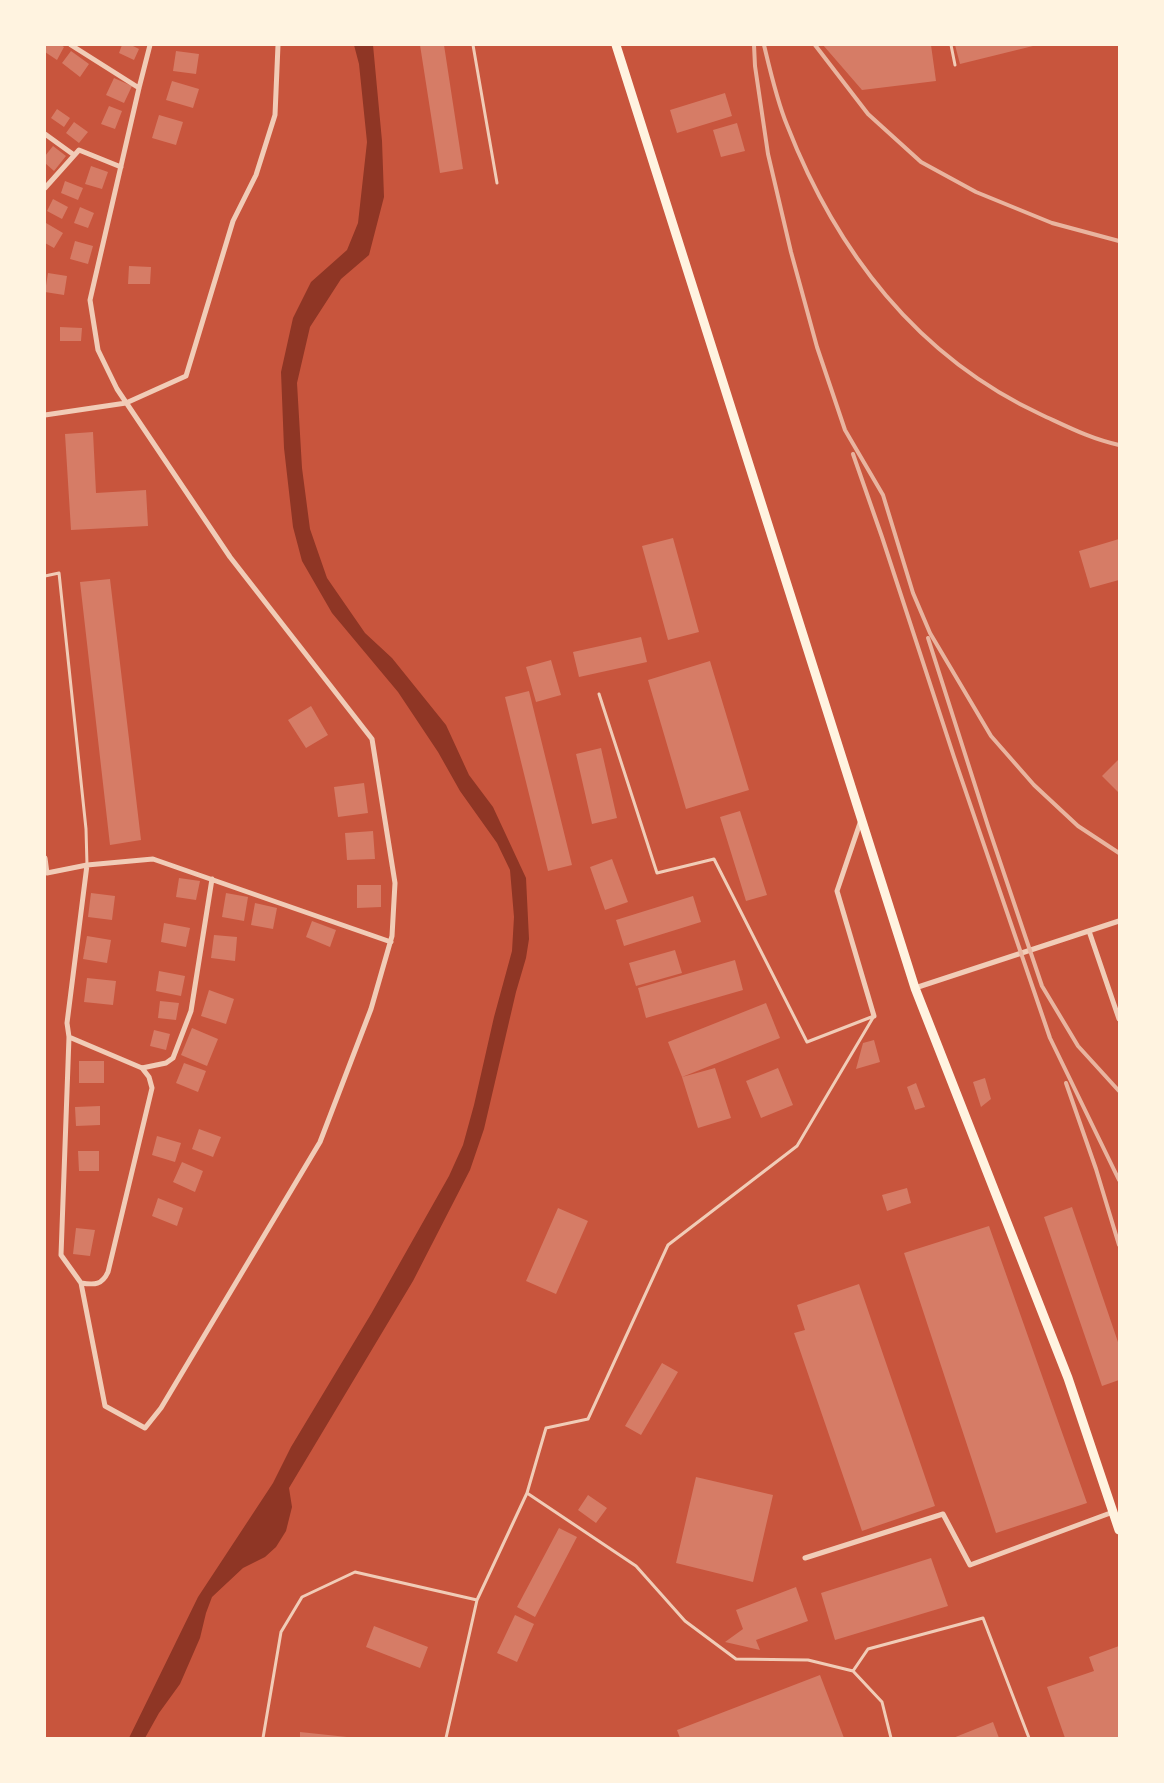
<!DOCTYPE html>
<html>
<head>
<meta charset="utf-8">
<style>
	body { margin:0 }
	#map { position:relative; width:1164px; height:1783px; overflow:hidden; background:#c8553d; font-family:"IBM Plex Sans",sans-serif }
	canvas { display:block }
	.frame { position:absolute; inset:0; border:46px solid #fff3e0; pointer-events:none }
</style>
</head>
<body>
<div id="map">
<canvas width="1164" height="1783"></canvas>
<div class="frame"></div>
</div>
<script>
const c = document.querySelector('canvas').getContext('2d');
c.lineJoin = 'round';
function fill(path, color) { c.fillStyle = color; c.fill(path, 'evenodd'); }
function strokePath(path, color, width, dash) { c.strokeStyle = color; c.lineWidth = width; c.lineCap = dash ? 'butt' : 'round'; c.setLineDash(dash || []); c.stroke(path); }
const water = new Path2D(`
	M354,45H373L382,141L384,197L369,255L341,279L310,327L297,383L302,468L310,529L327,578L365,633L392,658L446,725L469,775L493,807L526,878L529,939L526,958L516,992L484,1129L470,1170L413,1281L289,1488L292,1507L286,1531L276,1547L265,1557L243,1568L212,1597L206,1613L200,1638L180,1684L159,1713L145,1738H129L198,1597L273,1483L291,1447L371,1314L449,1176L463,1145L474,1105L494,1017L512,951L514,917L510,870L497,843L460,791L438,752L398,692L332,613L302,561L293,527L284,448L281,372L293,318L311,282L347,250L358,223L367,142L359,64Z`);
const building = new Path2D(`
	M45,45H61L64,47L57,60L45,52Z
	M122,45H131L139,49L134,60L119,53Z
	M420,45H444L463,169L440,173Z
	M823,45H931L936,81L862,90Z
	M955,45H1033V46L960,64Z
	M71,51L89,64L80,77L62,63Z
	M176,51L199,54L196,74L173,71Z
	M114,78L132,86L124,103L106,95Z
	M172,81L199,89L193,108L166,100Z
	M725,93L732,116L677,133L670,110Z
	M109,106L122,111L115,129L101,124Z
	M57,109L70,118L64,127L51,118Z
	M159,115L183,122L176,145L152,138Z
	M74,122L88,132L79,143L66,133Z
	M737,123L745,151L721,157L713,130Z
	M53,146L66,156L54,171L45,163V156Z
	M91,166L108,172L102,189L85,184Z
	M65,181L83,188L78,200L61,193Z
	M53,199L68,207L62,219L47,211Z
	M80,207L94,213L88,228L74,223Z
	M46,223L63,233L54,248L45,243V225Z
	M75,241L93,246L88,264L70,259Z
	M129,266L151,267L150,284H128Z
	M48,273L67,276L64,295L45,292Z
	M60,327L82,328L81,341H60Z
	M93,432L96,493L146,490L148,526L71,530L65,434Z
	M673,538L699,632L668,640L642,546Z
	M1119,539V580L1090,588L1079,551Z
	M110,579L141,840L110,845L80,582Z
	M641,637L647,662L579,677L573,652Z
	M551,660L561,695L536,702L526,667Z
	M710,661L749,790L686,809L648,680Z
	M529,691L572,865L548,871L505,697Z
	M311,706L328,735L306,748L288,720Z
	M601,748L617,818L592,824L576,754Z
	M1119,759V793L1102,776Z
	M364,783L368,813L338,817L334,787Z
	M740,811L767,895L746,901L720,817Z
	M373,831L375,859L347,860L345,833Z
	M612,859L628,902L605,910L590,867Z
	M179,878L200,881L196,900L176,897Z
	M357,885H381V907L357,908Z
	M91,893L115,896L112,920L88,917Z
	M226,893L248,897L244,921L222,917Z
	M693,896L701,922L624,946L616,920Z
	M255,903L277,908L273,929L251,925Z
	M312,921L336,930L330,947L306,937Z
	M164,923L190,928L186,947L161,942Z
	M214,935L237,937L235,961L211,958Z
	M87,936L111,940L107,963L83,959Z
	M675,950L682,973L636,986L629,963Z
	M735,960L743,990L646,1018L638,988Z
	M159,971L185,976L181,996L156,991Z
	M87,978L116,981L113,1005L84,1002Z
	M209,990L234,999L226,1024L201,1016Z
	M160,1001L179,1003L176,1020L158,1018Z
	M766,1003L780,1038L682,1077L715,1068L731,1118L698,1128L682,1077L668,1042Z
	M192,1028L218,1039L207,1066L181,1055Z
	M154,1030L170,1034L166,1050L150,1046Z
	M874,1040L880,1062L856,1069L863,1043Z
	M79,1061H104V1083H79Z
	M184,1063L206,1071L198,1092L176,1083Z
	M778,1068L793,1105L761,1118L746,1081Z
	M985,1078L991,1099L981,1107L973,1082Z
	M916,1083L925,1107L915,1110L907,1087Z
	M100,1106V1125L76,1126L75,1107Z
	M199,1129L221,1137L213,1157L192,1149Z
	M157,1136L181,1143L175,1162L152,1155Z
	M78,1151H99V1171H79Z
	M182,1162L203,1171L195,1192L173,1182Z
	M907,1188L911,1203L887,1211L882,1195Z
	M158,1198L183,1208L177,1226L152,1216Z
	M1072,1207L1119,1345V1380L1102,1386L1044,1217Z
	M558,1208L588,1221L556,1294L526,1281Z
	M989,1226L1087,1503L996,1533L904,1253Z
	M76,1228L95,1230L90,1256L73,1254Z
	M859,1284L935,1506L862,1531L794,1333L805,1330L797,1305Z
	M662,1363L678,1372L641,1435L625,1426Z
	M696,1477L773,1495L753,1582L676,1563Z
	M588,1495L607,1508L596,1523L578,1510Z
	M559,1528L577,1537L535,1617L517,1607Z
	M931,1558L948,1606L835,1640L821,1593Z
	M796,1587L808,1621L756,1640L760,1650L725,1642L743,1629L736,1610Z
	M515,1615L534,1624L517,1662L497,1653Z
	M374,1626L428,1647L420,1668L366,1647Z
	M1119,1646L1118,1738H1065L1047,1687L1094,1671L1089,1657Z
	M820,1675L844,1738H680L677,1730Z
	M993,1722L999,1738H953Z
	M300,1732L347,1737V1738H300Z`);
const service = new Path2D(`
	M473,45L497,183
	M951,45L955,65
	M45,576L59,573L86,829L87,865
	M599,694L657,873L714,859L807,1042L874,1016
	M527,1493L636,1566L685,1621L736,1659L808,1660L853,1671
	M263,1738L281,1632L302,1597L355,1572L477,1600L527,1493L546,1428L588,1419L668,1245L797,1146L874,1016
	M446,1738L477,1600
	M891,1738L882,1702L853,1671L868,1649L983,1618L1029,1738`);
const minor = new Path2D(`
	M71,45L139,88
	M45,134L74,155
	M45,188L79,150L121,167
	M45,415L126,403L186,376L233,221L256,175L275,115L278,45
	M861,820L837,891L874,1016
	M45,858L47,873L87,865L67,1023L69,1037L61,1255L81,1283L105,1406L145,1428L161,1408L320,1142L371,1009L392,936L395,883L372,739L230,557L117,389L98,350L90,300L139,88L150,45
	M87,865L153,859L391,942
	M1089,931L1119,1019
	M915,988L1119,921
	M69,1037L142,1068L166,1063L173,1058L191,1011L212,879
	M81,1283C95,1285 102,1285 108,1272L152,1088L149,1077L142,1068
	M805,1558L943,1514L970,1565L1113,1512`);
const secondary = new Path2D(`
	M616,45L915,988L1068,1378L1119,1530`);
const rail = new Path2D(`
	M754,45L755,66L768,154L791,252L817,347L845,430L883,495L913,593L930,633L991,736L1034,785L1078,826L1119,853
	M764,45C770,70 777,101 787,125C836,251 917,357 1042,415C1068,427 1091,439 1119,445
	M815,45L868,114L921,162L976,192L1052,223L1119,241
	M853,454L882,537L954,757L1050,1038L1119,1180
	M928,638L988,826L1042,986L1078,1046L1119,1091
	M1066,1083L1096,1169L1119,1245`);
fill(water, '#8f3625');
fill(building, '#d67c66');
strokePath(service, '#f1ccb7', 3);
strokePath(minor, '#f1ccb7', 5);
strokePath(secondary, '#fff3e0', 9);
strokePath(rail, '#e9b49f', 4);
</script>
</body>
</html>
